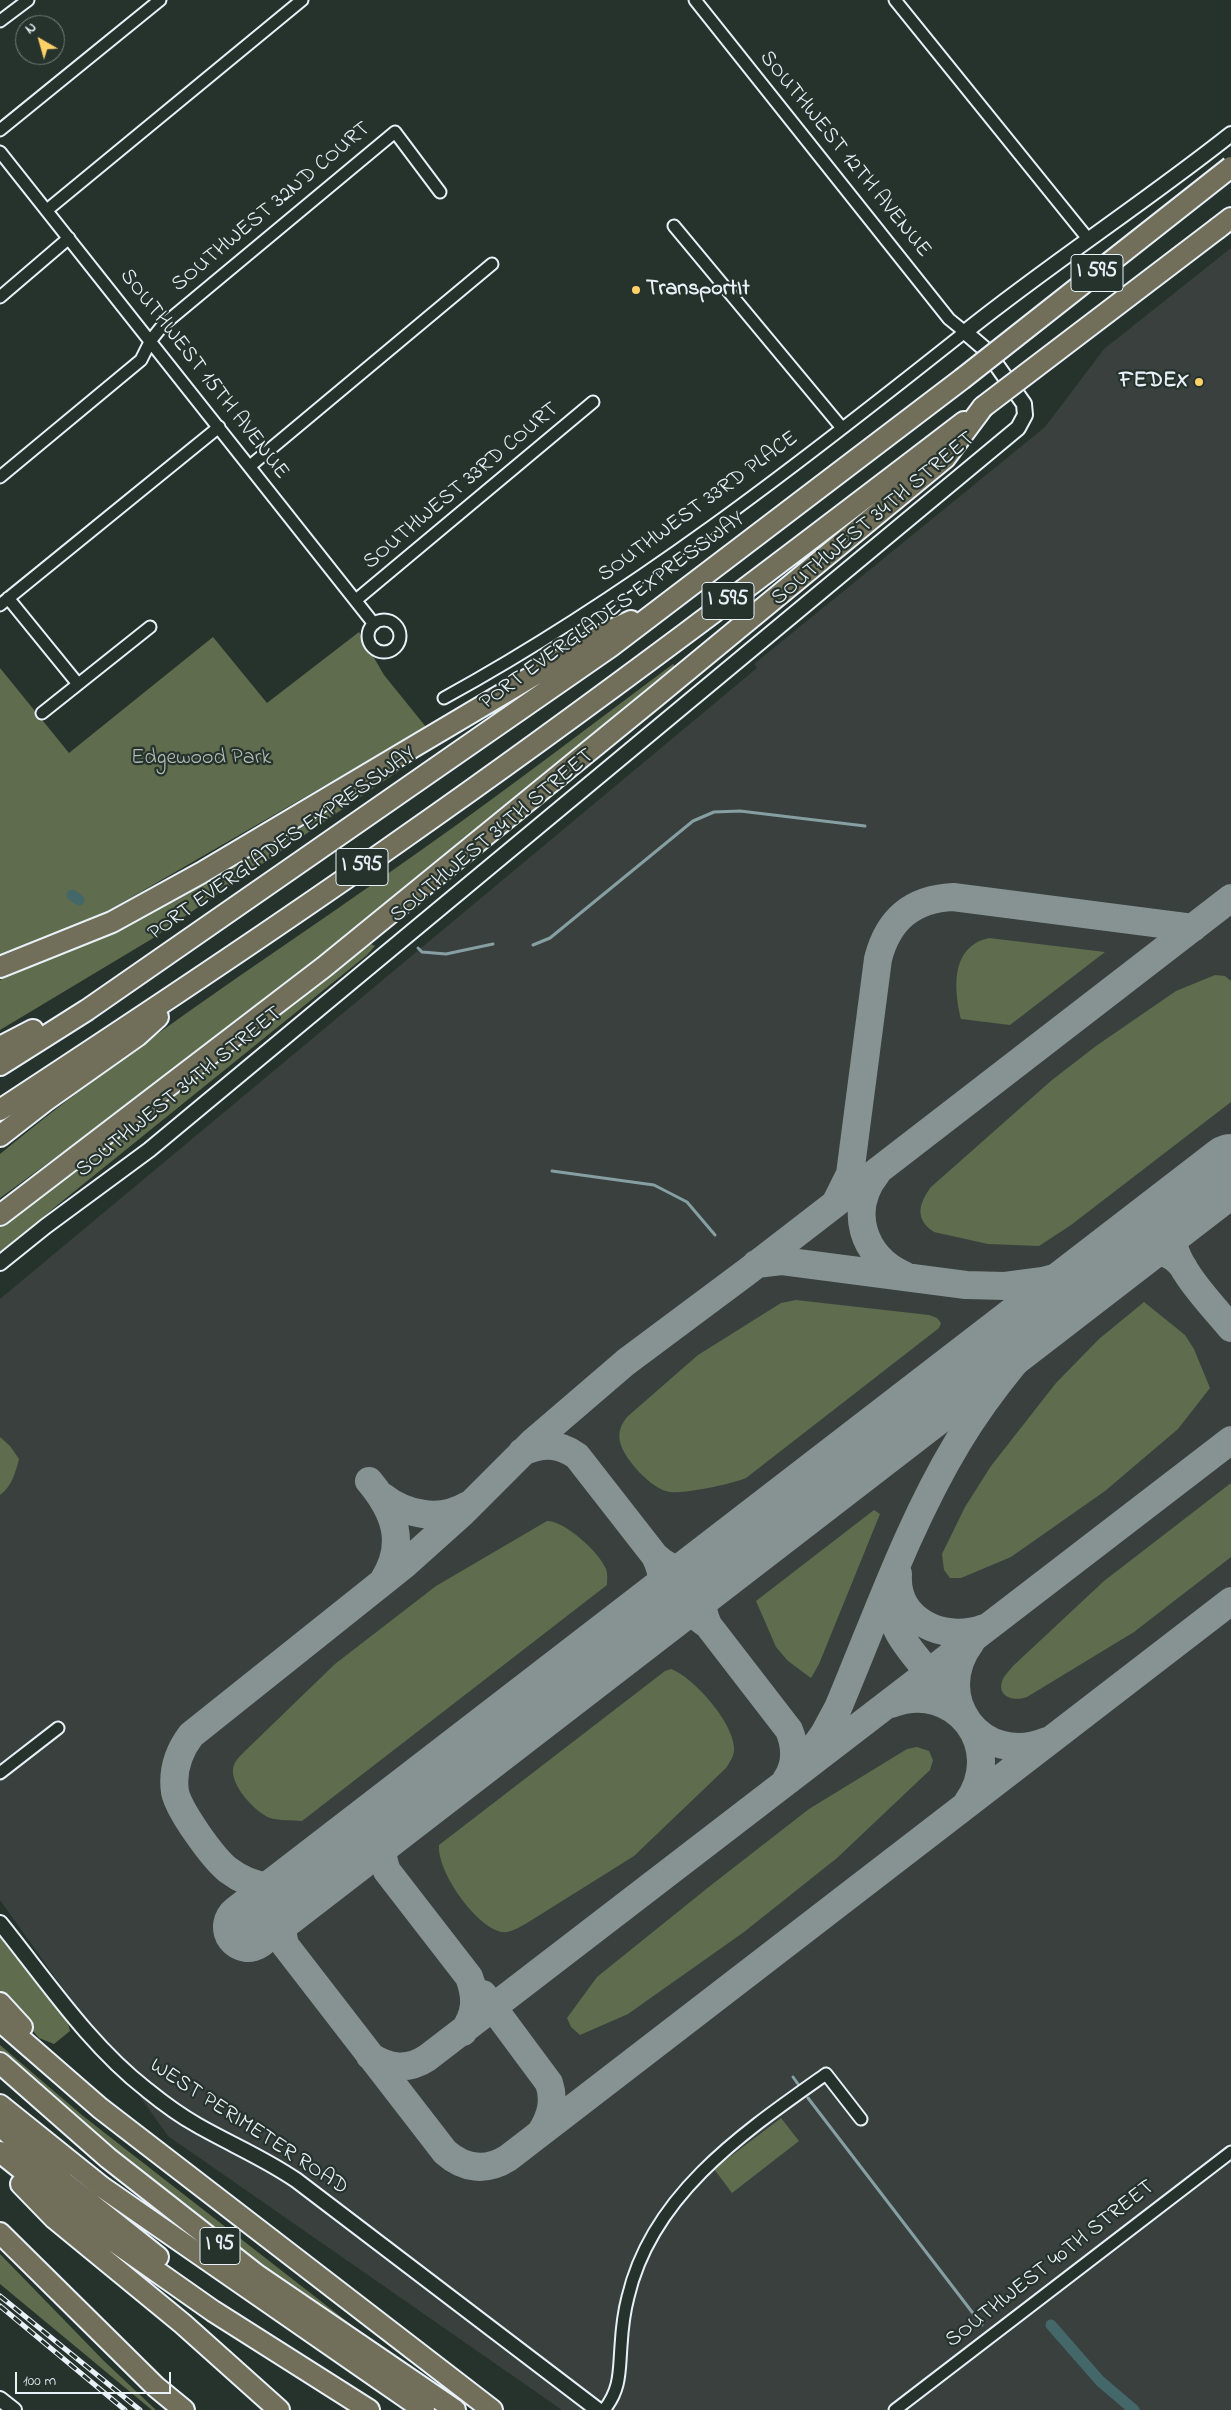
<!DOCTYPE html>
<html>
<head>
<meta charset="utf-8">
<style>
	body { margin:0 }
	#map { position:relative; width:1231px; height:2410px; overflow:hidden; background:#26332d; font-family:"Indie Flower",sans-serif }
	canvas { display:block }
	.north { position:absolute; left:15px; top:15px; width:50px; height:50px; box-sizing:border-box; background:#26332d; border:1px solid #747f7e; border-radius:50%; rotate:322deg; font-size:14px; font-weight:700; line-height:20px; text-align:center; color:#e8f1f8 }
	.north::after { content:''; display:block; margin:auto; width:18px; height:22px; background:#ffd166; clip-path:polygon(50% 0,100% 100%,50% 72%,0 100%) }
	.scale { position:absolute; left:15px; top:2372px; width:156px; height:22px; box-sizing:border-box; border:2px solid #e8f1f8; border-top:0; padding-left:6px; font-size:15px; line-height:18px; white-space:nowrap; color:#e8f1f8; -webkit-text-stroke:4px #26332d; paint-order:stroke }
</style>
</head>
<body>
<div id="map">
<canvas width="1231" height="2410"></canvas>
<div class="north">N</div>
<div class="scale">100 m</div>
</div>
<script>
const c = document.querySelector('canvas').getContext('2d');
c.lineJoin = 'round';
function fill(path, color) { c.fillStyle = color; c.fill(path, 'evenodd'); }
function strokePath(path, color, width, dash) { c.strokeStyle = color; c.lineWidth = width; c.lineCap = dash ? 'butt' : 'round'; c.setLineDash(dash || []); c.stroke(path); }
function label(font, color, halo, rows, align = 'center') {
  c.font = font + ' "Indie Flower",sans-serif'; c.lineWidth = 4.5; c.setLineDash([]); c.textBaseline = 'middle'; c.strokeStyle = halo; c.fillStyle = color; for (const [text, x, y, turn = 0] of rows) {
    c.save(); c.translate(x, y); c.rotate((+turn || 0) * Math.PI / 180); c.textAlign = isNaN(turn) ? turn : align; if (halo) c.strokeText(text, 0, 0); c.fillText(text, 0, 0); c.restore();
  }
}
const built = new Path2D(`
	M1231,248V2410H562L168,2136L0,1900V1299L757,668L754,664L1045,427L1104,349Z`);
const green = new Path2D(`
	M359,632L384,675L426,727L113,908L70,930L0,957V668L69,753L213,637L267,703Z
	M673,664L676,668L443,861L192,1058L0,1198V1154C121,1054 254,967 383,877C481,809 577,736 673,664Z
	M403,768L150,940L0,1030V980L102,937L224,873Z
	M989,938L1105,952L1010,1025L961,1019C954,989 950,947 989,938Z
	M371,944L375,946L367,955L55,1207L0,1254V1227L115,1142Z
	M1215,975L1225,976L1231,981V1102L1071,1225L1039,1246L988,1244L934,1232C914,1219 919,1203 931,1187L1052,1080L1096,1046L1176,991Z
	M796,1300L929,1315L937,1318L941,1323L939,1328L746,1478C732,1484 684,1494 670,1492C652,1490 624,1459 620,1442C618,1431 621,1425 627,1417L698,1355L781,1303Z
	M1144,1302L1185,1335L1194,1349L1210,1388L1178,1429L1105,1491L1011,1557L961,1578H950L944,1570L942,1554L965,1507L991,1466L1056,1383L1099,1339Z
	M0,1437L10,1446L19,1459C15,1474 12,1486 0,1495Z
	M1231,1483V1557L1134,1632L1027,1697C1015,1702 995,1697 1003,1679C1005,1675 1010,1670 1013,1666L1104,1581Z
	M874,1510L880,1514L819,1664L811,1678L788,1661L776,1647L756,1601Z
	M547,1521C565,1521 599,1552 606,1569C608,1575 607,1580 607,1585L302,1821C292,1820 280,1821 270,1818C255,1812 231,1786 233,1769C234,1762 239,1757 244,1752L335,1664L436,1586Z
	M671,1669C694,1678 732,1721 734,1747C735,1755 730,1762 726,1768L634,1856L527,1923C518,1928 508,1935 498,1931C473,1922 437,1871 439,1845L665,1671Z
	M917,1747L929,1751L933,1760L930,1770L837,1858L744,1932L628,2014L580,2035L571,2027L567,2018L597,1977L710,1886L809,1809L907,1749Z
	M0,1934L65,2012L70,2031L54,2044L39,2038L0,1993Z
	M0,2045L83,2116L381,2348L303,2302L0,2060Z
	M781,2118L799,2141L732,2193L714,2169Z
	M0,2254L104,2361L156,2410H152L0,2284Z`);
const stream = new Path2D(`
	M533,945L550,938L693,821L714,812L740,811L865,826
	M418,948L422,952L446,954L493,944
	M552,1171L654,1185L687,1202L715,1235
	M793,2077L798,2084
	M808,2098L982,2325`);
const canal = new Path2D(`
	M72,895L79,900
	M1051,2325L1100,2381L1134,2410`);
const taxiway = new Path2D(`
	M877,1173C848,1209 862,1257 904,1275
	M837,1200L850,1174L878,959C888,920 912,899 953,897L1193,928
	M1186,1204C1180,1215 1174,1225 1173,1237C1172,1265 1214,1307 1231,1328
	M1127,1250C1149,1248 1170,1248 1184,1268
	M756,1264L782,1261L966,1285L1005,1286L1043,1281L1069,1274L1122,1253
	M522,1452C543,1443 559,1443 577,1456L655,1556C670,1586 660,1602 639,1624
	M369,1481C395,1512 407,1544 383,1581
	M382,1496C406,1515 440,1522 468,1505
	M655,1556C679,1578 695,1572 723,1561
	M898,1574C895,1621 944,1643 984,1628
	M889,1588C884,1628 917,1657 940,1686
	M708,1625C696,1597 703,1583 723,1561
	M633,1631L656,1616L671,1612L696,1616L708,1625L789,1730C796,1747 797,1764 786,1780
	M971,1642C929,1698 982,1768 1047,1741
	M891,1704C955,1679 1007,1748 967,1803
	M809,1755L824,1734L838,1708C876,1618 908,1525 958,1442C994,1382 1041,1331 1088,1279
	M401,1809C385,1828 377,1846 387,1871L469,1977C477,1998 476,2014 463,2032
	M328,1866C308,1877 291,1888 267,1886C253,1885 240,1879 228,1870C213,1858 179,1811 175,1792C172,1771 179,1751 191,1735L404,1565L462,1513L534,1441L626,1362L748,1271L1231,898
	M313,1878C289,1899 276,1911 285,1945L445,2152C464,2169 486,2172 508,2158L1231,1601
	M483,1994L549,2083C555,2101 551,2116 541,2132
	M370,2056C389,2068 407,2071 427,2058L1231,1440`);
const runway = new Path2D(`
	M248,1927L1231,1169`);
const minor = new Path2D(`
	M895,0L1089,240
	M0,21L28,0
	M0,130L160,0
	M0,152L374,624
	M47,210L302,0
	M674,226L842,428
	M0,297L69,238
	M250,466L492,264
	M0,477L141,360L151,340L163,325L395,132L440,192
	M8,598L78,684
	M356,600L593,402
	M0,605L219,427
	M368 636a16 16 0 1 1 32 0a16 16 0 1 1-32 0Z
	M444,698C630,596 799,464 965,332L949,319L695,0
	M42,713L150,627
	M0,1773L58,1728
	M604,2410C621,2389 619,2371 621,2346C622,2329 624,2312 628,2297C652,2194 744,2132 826,2074L861,2119
	M895,2410L1231,2152`);
const tertiary = new Path2D(`
	M0,1263L46,1226L149,1150L1018,428L1025,415L1024,404L986,350L965,332C1051,263 1144,203 1231,134
	M0,1923C46,1980 89,2045 147,2090C163,2103 179,2115 197,2125C230,2144 264,2158 296,2180L598,2410
	M0,2399L14,2410`);
const motorway = new Path2D(`
	M1218,228L1231,218
	M0,967L112,922L201,873L607,632L631,621
	M0,1047L33,1030
	M0,1065L87,1010L610,647L962,379
	M0,1110C136,1021 272,931 405,837C595,704 780,563 964,422
	M0,1136L45,1101L137,1036L158,1017
	M0,1215L324,967L654,698L945,458L983,407
	M0,2003L22,2027
	M0,2021L100,2108L492,2410
	M0,2063L108,2158L257,2275L455,2410
	M0,2105L102,2187L424,2410
	M0,2126L65,2183L158,2257
	M0,2152L92,2226L213,2311L369,2410
	M21,2184L54,2218L183,2324L279,2410
	M0,2233L156,2387L184,2410`);
const rail = new Path2D(`
	M0,2296L140,2410
	M0,2306L125,2410`);
const motorwayBridge = new Path2D(`
	M962,379L1231,167
	M983,407L1218,228`);
const markers = [
	[636,290,5,"#ffd166"],
	[1199,382,5,"#ffd166"]
];
const shields = [
	[1097,273,52],
	[728,601,52],
	[362,867,52],
	[220,2246,40]
];
const shieldNames = [
	["I 595",1097,273],
	["I 595",728,601],
	["I 595",362,867],
	["I 95",220,2246]
];
const streetNames = [
	["SOUTHWEST 12TH AVENUE",844,155,51],
	["SOUTHWEST 32ND COURT",272,208,-40],
	["SOUTHWEST 15TH AVENUE",203,375,52],
	["SOUTHWEST 33RD COURT",462,487,-40],
	["SOUTHWEST 33RD PLACE",699,508,-36],
	["SOUTHWEST 34TH STREET",874,520,-40],
	["PORT EVERGLADES EXPRESSWAY",613,612,-36],
	["SOUTHWEST 34TH STREET",493,837,-40],
	["PORT EVERGLADES EXPRESSWAY",283,845,-35],
	["SOUTHWEST 34TH STREET",180,1093,-39],
	["WEST PERIMETER ROAD",248,2128,33],
	["SOUTHWEST 40TH STREET",1051,2265,-38]
];
const poiNames = [
	["TransportIt",646,290],
	["FEDEX",1189,382,"right"]
];
const parkNames = [
	["Edgewood Park",201,759]
];
fill(built, '#39403e');
fill(green, '#5f6c4d');
strokePath(stream, '#869fa3', 3);
strokePath(canal, '#44686a', 11);
strokePath(taxiway, '#879292', 28);
strokePath(runway, '#879292', 70);
strokePath(minor, '#e8f1f8', 15);
strokePath(tertiary, '#e8f1f8', 18);
strokePath(motorway, '#e8f1f8', 24);
strokePath(minor, '#26332d', 11);
strokePath(tertiary, '#26332d', 14);
strokePath(motorway, '#716e59', 20);
strokePath(rail, '#e8f1f8', 5);
strokePath(rail, '#26332d', 3, [9]);
strokePath(motorwayBridge, '#e8f1f8', 24, []);
strokePath(motorwayBridge, '#716e59', 20);
for (const [x, y, r, color] of markers) { const dot = new Path2D(); dot.arc(x, y, r, 0, 2 * Math.PI); c.fillStyle = color; c.fill(dot); strokePath(dot, '#26332d', 2); }
for (const [x, y, w] of shields) { const box = new Path2D(); box.roundRect(x - w / 2, y - 18.5, w, 37, 4); c.fillStyle = '#26332d'; c.fill(box); strokePath(box, '#e8f1f8', 1); }
label('bold 21px', '#e8f1f8', null, shieldNames);
label('22px', '#e8f1f8', '#26332d', streetNames);
label('bold 22px', '#e8f1f8', '#26332d', poiNames, 'left');
label('22px', '#b1bcb4', '#26332d', parkNames);
</script>
</body>
</html>
